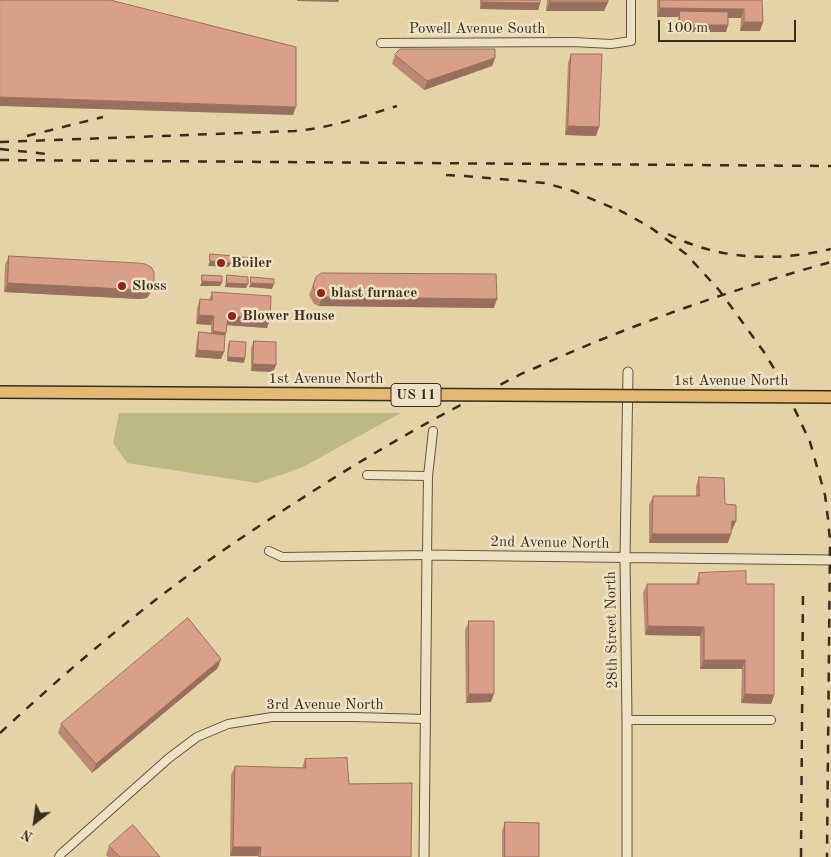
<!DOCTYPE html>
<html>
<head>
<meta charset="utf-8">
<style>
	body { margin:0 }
	#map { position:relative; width:831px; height:857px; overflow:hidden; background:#e4d3a6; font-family:"Old Standard TT",serif }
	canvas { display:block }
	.north { position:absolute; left:10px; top:797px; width:50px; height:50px; -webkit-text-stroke:4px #ede2c5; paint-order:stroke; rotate:210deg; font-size:14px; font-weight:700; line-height:20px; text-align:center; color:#392d1e }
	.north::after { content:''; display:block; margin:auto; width:18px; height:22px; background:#392d1e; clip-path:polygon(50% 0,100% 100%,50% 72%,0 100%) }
	.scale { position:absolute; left:658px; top:20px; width:138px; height:22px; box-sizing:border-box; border:2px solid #392d1e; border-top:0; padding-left:6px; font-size:15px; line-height:18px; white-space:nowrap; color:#392d1e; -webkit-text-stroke:4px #ede2c5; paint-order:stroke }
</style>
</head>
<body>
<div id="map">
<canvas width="831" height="857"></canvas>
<div class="north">N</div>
<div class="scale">100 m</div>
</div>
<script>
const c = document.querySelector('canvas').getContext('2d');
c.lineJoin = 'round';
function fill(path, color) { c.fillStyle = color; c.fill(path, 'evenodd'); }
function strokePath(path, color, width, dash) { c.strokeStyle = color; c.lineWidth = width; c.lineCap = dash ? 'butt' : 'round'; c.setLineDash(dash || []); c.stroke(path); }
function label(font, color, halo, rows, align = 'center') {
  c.font = font + ' "Old Standard TT",serif'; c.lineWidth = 5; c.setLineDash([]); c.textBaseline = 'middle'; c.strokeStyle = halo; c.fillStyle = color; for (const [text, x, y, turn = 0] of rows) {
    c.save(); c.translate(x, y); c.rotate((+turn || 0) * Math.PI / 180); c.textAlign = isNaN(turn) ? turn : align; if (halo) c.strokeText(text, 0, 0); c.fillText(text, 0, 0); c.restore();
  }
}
const green = new Path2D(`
	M119,413H401L301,468L257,483L127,463L113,443Z`);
const minor = new Path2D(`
	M381,43L573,42L611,44L631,41V0
	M367,475L428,476
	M269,551L282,557L427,555L428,476L433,431
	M627,720H771
	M59,857L61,854L169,758L197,737L228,724L272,717H355L425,719`);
const tertiary = new Path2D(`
	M424,857L427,555L831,560
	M627,857V720L625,557L628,372`);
const rail = new Path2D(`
	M27,136L103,117
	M0,142L295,131C331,128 364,116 397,106
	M0,149L47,154
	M0,160L831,166
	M446,175L465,176L545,183L573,191L625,213
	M619,210L650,227L686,254L719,290L764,352L782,382L810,442L825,495L828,519L830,541L827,857
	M668,234C719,260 776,262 831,249
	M0,733C57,680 116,629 178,583C223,549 271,518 318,488C370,455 423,424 478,396C497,387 515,376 535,368C630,325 730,290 831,262
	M801,857L803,591`);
const primaryBridge = new Path2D(`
	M0,392L831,397`);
const wall = new Path2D(`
	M480,0H540V3L538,10L480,9Z
	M547,0H608V2L604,11H546Z
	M657,0H762L763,22L760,31H740L741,18H728V25L726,32H678V17H657Z
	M571,54L599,127L596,136L565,135L568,63Z
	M395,55L495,58L492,66L424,90L392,64Z
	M9,256L154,283L151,292L147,298L139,299L4,292L5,265Z
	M227,275L248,284L246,288L225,287L226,280Z
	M316,277L494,308L319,306L314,304L309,295Z
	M212,292L270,319L267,328L227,325L221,359L195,357L197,339L199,332L211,333V325L196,324L197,308L200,299L209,300Z
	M230,341L244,363L227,361L228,345Z
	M254,341L276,365L273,372L251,371V348Z
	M699,477L725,504L736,521L732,530H731L728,543H649V505L653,496H696V486Z
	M699,573L746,584L774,695L771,704L741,703L742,669H700V636L645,635L643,593L647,584H696Z
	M469,621L491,702L466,703L465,630Z
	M218,668L92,773L58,733L61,724Z
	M305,759L349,784L411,857H258V856H230L231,775L235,766L302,768Z
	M505,822L539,857H502V831Z
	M109,846L160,857H108L106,855Z`);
const shadedWall = new Path2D(`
	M297,0H339L338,2L297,1Z
	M482,2L540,3L538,10L480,9Z
	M550,2H608L604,11H546Z
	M660,8L744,9L741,18L680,17V11L678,17H657Z
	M744,22H763L760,31H740Z
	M680,25H728L726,32H678Z
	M495,58L492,66L424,90L427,81Z
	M0,97L296,107L293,115L0,106Z
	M568,126L599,127L596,136L565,135Z
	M210,261L234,263L232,267L208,266Z
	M237,263L261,265L259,269L235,268Z
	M202,281L222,282L220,286H200Z
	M8,283H154L151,292L147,298L139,299L4,292Z
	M227,283L248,284L246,288L225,287Z
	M251,283L274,284L272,289L249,287Z
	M322,297L497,299L494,308L319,306Z
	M199,315L214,316L211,325L196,324Z
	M228,316L270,319L267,328L225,325Z
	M213,331L226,333L223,341L210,340Z
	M198,350L224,352L221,359L195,357Z
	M228,357L245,358L244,363L227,361Z
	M253,364L276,365L273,372L251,371Z
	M732,521H736L732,530H729Z
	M652,534H731L728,543H649Z
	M648,626L704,627L700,636L645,635Z
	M221,659L218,668L92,773L96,764Z
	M704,660H745L742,669H700Z
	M469,694H494L491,702L466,703Z
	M745,694L774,695L771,704L741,703Z
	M233,847H261L258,856H230Z`);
const building = new Path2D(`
	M0,0H110L296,47V107L0,97Z
	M482,0H540V3L482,2Z
	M550,0H608V2H550Z
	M660,0H762L763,22H744V9L660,8Z
	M680,11L728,12V25H680Z
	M400,49H495V58L427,81L395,55Z
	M571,54H602L599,127L568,126Z
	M210,254L235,256L234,263L210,261Z
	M9,256L137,263L145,264L151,267L154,272V283L150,289L142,290L8,283Z
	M237,257L261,258V265L237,263Z
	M322,273L496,274L497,299L322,297L317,295L313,286L316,277Z
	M202,275L222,276V282L202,281Z
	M227,275L248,277V284L227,283Z
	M251,277L274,279V284L251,283Z
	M212,292L271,296L270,319L228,316L226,333L213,331L214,316L199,315L200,299L212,300Z
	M199,332L225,335L224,352L198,350Z
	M230,341L246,342L245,358L228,357Z
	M254,341L276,342V365L253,364Z
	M699,477L724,478L725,504L736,505V521H732L731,534H652L653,496H699Z
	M746,571V584H774V695L745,694V660H704V627L648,626L647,584H699V573Z
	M188,618L221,659L96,764L61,724Z
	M469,621H494V694H469Z
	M347,758L349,784L412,783L411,857H260L261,847H233L235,766L306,768L305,759Z
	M505,822L539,823V857H505Z
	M133,825L160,857H120L109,846Z`);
const markers = [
	[221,263,5,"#8f2418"],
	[122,286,5,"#8f2418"],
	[321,293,5,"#8f2418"],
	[232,316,5,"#8f2418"]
];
const shields = [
	[416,395,50]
];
const shieldNames = [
	["US 11",416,395]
];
const streetNames = [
	["Powell Avenue South",477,29],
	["1st Avenue North",326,379],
	["1st Avenue North",731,381],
	["2nd Avenue North",550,543,1],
	["28th Street North",612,630,-91],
	["3rd Avenue North",325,705]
];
const poiNames = [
	["Boiler",231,263],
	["Sloss",132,286],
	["blast furnace",331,293],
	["Blower House",242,316]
];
fill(green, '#bcba82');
strokePath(minor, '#645640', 10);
strokePath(tertiary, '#645640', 11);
strokePath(minor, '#ede2c5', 8);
strokePath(tertiary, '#ede2c5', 9);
strokePath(rail, '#392d1e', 2.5, [9, 9]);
strokePath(primaryBridge, '#392d1e', 14, []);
strokePath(primaryBridge, '#e2ba73', 11);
fill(wall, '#ba8a76');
fill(shadedWall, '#977060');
fill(building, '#d8a089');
strokePath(building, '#977060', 1);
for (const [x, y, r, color] of markers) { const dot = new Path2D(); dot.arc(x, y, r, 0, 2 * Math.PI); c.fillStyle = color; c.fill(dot); strokePath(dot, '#ede2c5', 2); }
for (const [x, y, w] of shields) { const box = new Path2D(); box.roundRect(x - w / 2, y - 11.5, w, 23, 4); c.fillStyle = '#ede2c5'; c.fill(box); strokePath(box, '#392d1e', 1); }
label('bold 14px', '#392d1e', null, shieldNames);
label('15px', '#392d1e', '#ede2c5', streetNames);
label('bold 15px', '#392d1e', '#ede2c5', poiNames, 'left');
</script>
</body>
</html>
